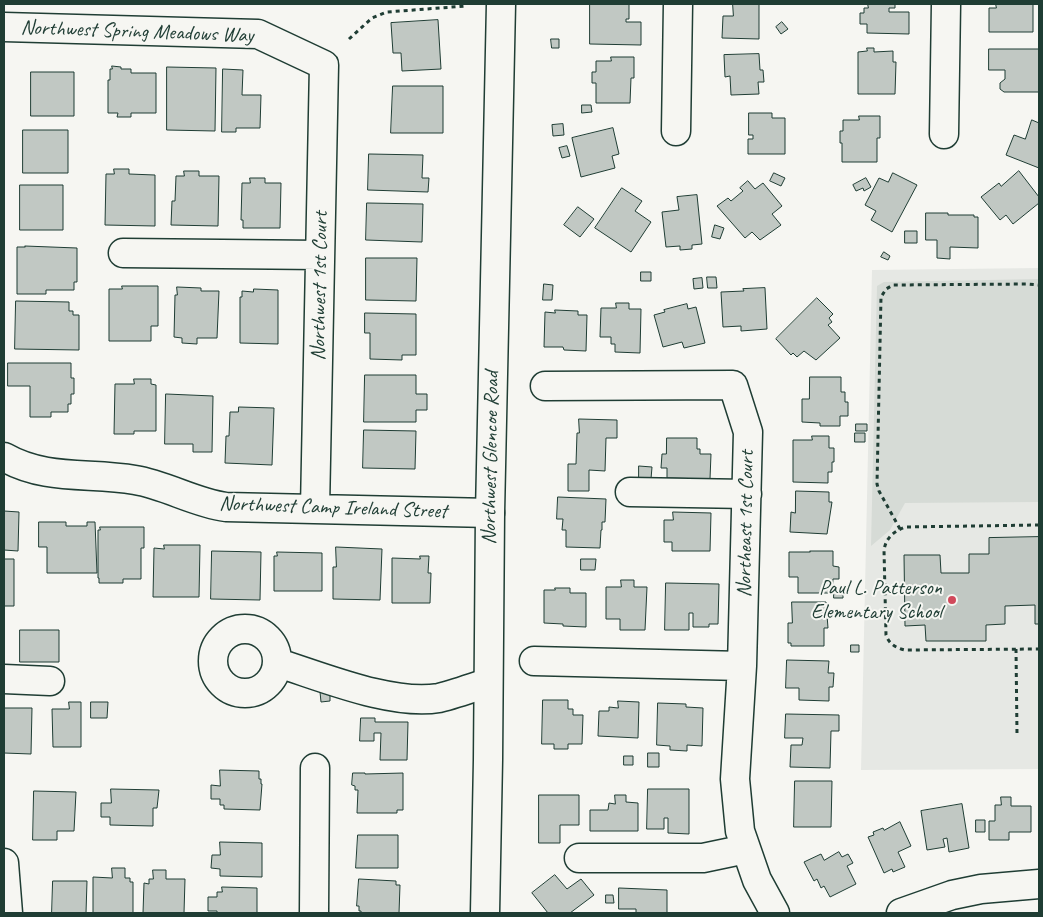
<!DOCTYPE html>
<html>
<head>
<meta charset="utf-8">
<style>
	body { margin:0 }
	#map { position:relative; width:1043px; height:917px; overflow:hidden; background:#f6f6f2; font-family:Caveat,sans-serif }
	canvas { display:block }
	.frame { position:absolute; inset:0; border:5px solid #1f3d34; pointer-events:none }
</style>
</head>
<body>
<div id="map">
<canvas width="1043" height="917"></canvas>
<div class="frame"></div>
</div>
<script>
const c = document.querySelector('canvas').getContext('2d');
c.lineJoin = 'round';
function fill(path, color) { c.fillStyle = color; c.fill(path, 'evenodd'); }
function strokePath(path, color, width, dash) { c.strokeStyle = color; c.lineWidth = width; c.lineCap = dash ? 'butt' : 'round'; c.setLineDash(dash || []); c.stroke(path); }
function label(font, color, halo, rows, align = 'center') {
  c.font = font + ' Caveat,sans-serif'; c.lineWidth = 4; c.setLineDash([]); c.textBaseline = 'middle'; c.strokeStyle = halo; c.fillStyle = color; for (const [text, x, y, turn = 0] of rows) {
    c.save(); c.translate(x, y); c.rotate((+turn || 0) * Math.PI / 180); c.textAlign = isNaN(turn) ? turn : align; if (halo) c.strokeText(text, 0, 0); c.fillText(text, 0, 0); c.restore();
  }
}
const built = new Path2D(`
	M1039,268V769L861,770L872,270Z`);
const green = new Path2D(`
	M1039,279V502L905,503L890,530L871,546L877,286L884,282Z`);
const building = new Path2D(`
	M590,4H629V19H626V22H641V45L590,44Z
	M733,4H759V39L722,38L723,16H733Z
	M868,4H895V8H889V12H909V34L867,33V24H860V13H864V8H868Z
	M996,4H1033V32H989V8H996Z
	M438,20L441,69L402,71L401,53H393L391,23Z
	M782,22L788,29L781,34L776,27Z
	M551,39H559V48H552Z
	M867,48H874V52L893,51V62H896L895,94H858V52L867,51Z
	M989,49H1039V92H1004L1000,89V83L1005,79V70H989Z
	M759,54L760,70H763L764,82H758L759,94L731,95L730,76L725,77L724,55Z
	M611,57H634V78H631L630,103H596V83H592V72H596V61H611Z
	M112,66L121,67V69H131V73H156V113H131V117H117L118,113H108V80H110V69H112Z
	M167,67L216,68L215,131L167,130Z
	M223,69L243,70L242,95H261L260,128H236V132H222Z
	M31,72H74V116H31Z
	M393,86H443V133H391Z
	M582,105H591L592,112L582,113Z
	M749,113H772V118H785V154H748V139H753V135H749Z
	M859,116H880V138H877V162H842V143H840V131H843V120H859Z
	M1032,120L1039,123V168L1006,155L1014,135L1025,139Z
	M563,124L564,135L553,136L552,125Z
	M613,128L619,154L612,156L615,168L581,177L572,138Z
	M23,130H68V173H23Z
	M567,146L570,156L562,158L559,148Z
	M369,154L423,155L422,178H429L428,192L368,190Z
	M114,169H129V174L155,175V226L105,225L106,174H114Z
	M184,171H199V176H219L218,226L171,225L172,201H175L176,176H184Z
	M1019,171L1039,197V203L1013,224L1006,215L1000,220L981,197L999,183L1001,186Z
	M774,173L785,178L781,186L770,181Z
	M893,173L917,185L892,232L871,220L876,211L865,205L879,178L888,182Z
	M250,178H265V183H281L280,228H243V220H241L242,183H250Z
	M866,178L871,187L864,191L863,188L856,191L853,185Z
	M748,181L755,189L763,183L782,206L772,214L781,225L760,240L752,232L745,238L717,206L728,198L731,201L743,191L740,188Z
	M20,185H63V230H20Z
	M622,188L642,201L635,211L651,222L631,252L595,228Z
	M697,195L702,244L692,245V249L680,250V246L666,247L662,212L679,210L677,197Z
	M367,203L423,204L422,242L366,240Z
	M578,207L594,219L580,237L564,225Z
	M926,213H948V215H974V217H978V248L950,247V259L937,258V240H926Z
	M715,225L724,228L720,239L712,237Z
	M905,231H917V243H905Z
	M25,246L77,248V282H74V290H46V294H17V247H25Z
	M884,252L890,256L888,260L881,257Z
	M366,258H417L416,301L366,300Z
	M641,272H651V281H641Z
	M707,277H716L717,288H708Z
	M702,278L703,288L694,289L693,279Z
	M544,284L553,285L552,300H543Z
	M122,286H158V326H151V341H109V289H122Z
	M177,287L201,288V291H219L217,338H197V344L182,343V338L174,337L175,295H177Z
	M765,288L767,329L741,331V326L723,327L721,292L744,291L743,289Z
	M254,289L278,290V344L240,343V297H242V291L253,292Z
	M817,298L833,314L829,318L832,322L828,325L840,338L816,360L804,351L797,357L793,353L791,355L776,339Z
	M16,301L69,302V311H73V315H79V350L15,349Z
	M616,303H629V309H641L640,353L615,352V344H611V337H600L601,308H616Z
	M687,304L688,309L696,307L705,343L684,348L682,342L663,347L654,315L665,312L664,310Z
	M555,310L578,311V315H587L586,351L564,350L563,347H544L545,312L555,313Z
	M365,313L416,314V355H402V360L370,359V333H365Z
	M8,363H71V378H74V394H71V404H68V412H51V417H30V386H8Z
	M365,375H416V394H427V410H416V422H364Z
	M810,377H841V392H845V402H848V416H840V426H820V423L802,422V399H809Z
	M134,379H151V384L156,385V431H134V434H114L115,384H134Z
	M166,394L213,396L212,452H193V444H165Z
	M239,407L274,408L272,465L225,463L226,436H229L230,412H238Z
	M579,419L617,420V438H606L605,471L589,470V491H568V464H576L577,433H579Z
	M856,424H867V431H856Z
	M364,430L416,431L415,469L363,468Z
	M855,433H865V442H855Z
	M812,436H829V448H834V462H832V472H828V483L793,482V440H812Z
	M667,438H697V449H700V454H711L710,479L667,478V468H661L662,454H666Z
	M639,466L652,467L651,479H639Z
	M796,491L829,492V502H832L827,534L790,532L791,512L795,513Z
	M558,497L606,499L605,522H602V530H601L600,548L566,547V530H562L563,519H557Z
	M4,511L19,512L18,551L4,550Z
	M673,512L711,513L710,551H672V542H664V520H673Z
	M39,522H66V526H87V522H95L97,573H47V547H39Z
	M100,527H144V548H141V579H123V583H99V578H98V530H100Z
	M1039,537V624H1035V605L1005,606V624L986,625V641H926L925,625L905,626L904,555H940L941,573H969V554H989V538Z
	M164,545H200L199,597H153L154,548L164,549Z
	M336,547L382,549L380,600L333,599V567H336Z
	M212,551L261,552L260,600L211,599Z
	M810,551H833V566L839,567V579H833L832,593H798V577H789V552H810Z
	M277,552L322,553V591H274V556H277Z
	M420,556H429L428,573H431L430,603H392V558L420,559Z
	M4,559H14V606H4Z
	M581,559H596L595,570H581Z
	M621,580H634V587H647L645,630H620V619H606V587H621Z
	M666,583L719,584L718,624H709V627H693V613H689V630H665Z
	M555,588H570V593H586V627L563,626V624L544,623V590H555Z
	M834,592H843V598H834Z
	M792,602H826L828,628H824V646H791V643H788V623H792Z
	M20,630H59V662H20Z
	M851,645H859V652H851Z
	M787,660L829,661L828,673H834L833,687H829V701L799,700V688H786Z
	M330,691V701L321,702L320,692Z
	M543,700H568V709H573V715H583L582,744H568V749H554V744H542Z
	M618,701L639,702L638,738L598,736L599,711H609V707L618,708Z
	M69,702H81V747H53L52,709H69Z
	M91,702H108L107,718H91Z
	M658,703L686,704V707L703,708L702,746L687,745V751L670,750V746L657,745Z
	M4,708H32L31,754L4,753Z
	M786,714L839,715V731H831L830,768L790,767L791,745H802L803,738H785Z
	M361,718H375V722H408L407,760H380L381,733H374V741H360Z
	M648,753H659V767H648Z
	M624,756H633V765H624Z
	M220,770L259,771V779H261V784H262L260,810L224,809V805H220V799H211V785L220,786Z
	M353,773H365V774L403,773V810H397V813H357L358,790H355V786L352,785Z
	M795,781H832L831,827H794Z
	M111,789L159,790L157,808H153V826L110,825V817H101V803H111Z
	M648,789H689V834L668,833V818H664V829H647Z
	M34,791L76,792L74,831H57V840H33Z
	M539,795H579V825H560V843H539Z
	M615,795H626V802L638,803V831H590V810H608L609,803L615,804Z
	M1001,797H1011V806H1031V832H1009V840H989V821H995V805H1001Z
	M962,804L969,848L949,852L947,838L943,839L945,847L927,850L921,811Z
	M976,820H985V832H976Z
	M900,822L911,846L898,852L905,867L893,872L892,869L884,873L868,837L874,835L873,832L883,828L884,830Z
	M358,835H398V868H356Z
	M220,842L262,843V877L220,876V869L211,868L212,855H220Z
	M839,852L842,857L848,854L853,863L847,866L856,884L830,897L824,886L821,888L817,879L814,881L804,862L821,854L824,860Z
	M112,868H125V878H130V882H133V913H93V877L112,878Z
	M153,870H166V879H185L184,913H143L144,883L149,884V879H153Z
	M555,875L567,889L581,879L594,895L570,913H548L532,893Z
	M359,879L396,881V885H400L399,913H361V911H359V906H357Z
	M53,881H87L86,913H52Z
	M222,887L257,888V913H217V911H208V897H217V892H222Z
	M619,888L667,890V913H636V909H619Z
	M606,895H613L614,903H606Z`);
const path = new Path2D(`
	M349,39L372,18L387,12L466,6
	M1039,525L905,527C893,532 886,538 884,550L886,635C889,644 896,648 905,650L1039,649
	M900,529L879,491L877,484L881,297L886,289L893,285L1028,284L1039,285
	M1016,649L1017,734`);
const minor = new Path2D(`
	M4,27L258,34L324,65L315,508
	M676,131L678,4
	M944,134L946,4
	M123,253L320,255
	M545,386L733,385L748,432L742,666L735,779L740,831L757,880L775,913
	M4,457C46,481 89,472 135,480C166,485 195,503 226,507L490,513
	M630,492L747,494
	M213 661a32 32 0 1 1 64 0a32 32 0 1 1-64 0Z
	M534,661L742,666
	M278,663C323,677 392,706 439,698C455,694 472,688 487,683
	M4,679L50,681
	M579,858H703L746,849
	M4,863L8,913
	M314,913L315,768
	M901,913L952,895L981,889L1039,884`);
const major = new Path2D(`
	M485,913L488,760L490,513L501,4`);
const markers = [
	[952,600,5,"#d1495b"]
];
const streetNames = [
	["Northwest Spring Meadows Way",137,32,2],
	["Northwest 1st Court",320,286,-89],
	["Northwest Glencoe Road",491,458,-89],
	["Northwest Camp Ireland Street",333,508,2],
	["Northeast 1st Court",746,524,-89]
];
const poiNames = [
	["Paul L. Patterson",942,588],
	["Elementary School",942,612]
];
fill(built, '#e6e8e4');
fill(green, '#d6dbd6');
fill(building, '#c1c8c3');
strokePath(building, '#1f3d34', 1);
strokePath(minor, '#1f3d34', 31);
strokePath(major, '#1f3d34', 31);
strokePath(path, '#1f3d34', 3, [4, 4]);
strokePath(minor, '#f6f6f2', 28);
strokePath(major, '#f6f6f2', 28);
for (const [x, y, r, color] of markers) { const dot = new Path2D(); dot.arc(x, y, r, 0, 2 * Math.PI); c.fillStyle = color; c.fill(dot); strokePath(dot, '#f6f6f2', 2); }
label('21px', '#1f3d34', '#f6f6f2', streetNames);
label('21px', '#1f3d34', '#f6f6f2', poiNames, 'right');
</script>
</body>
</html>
